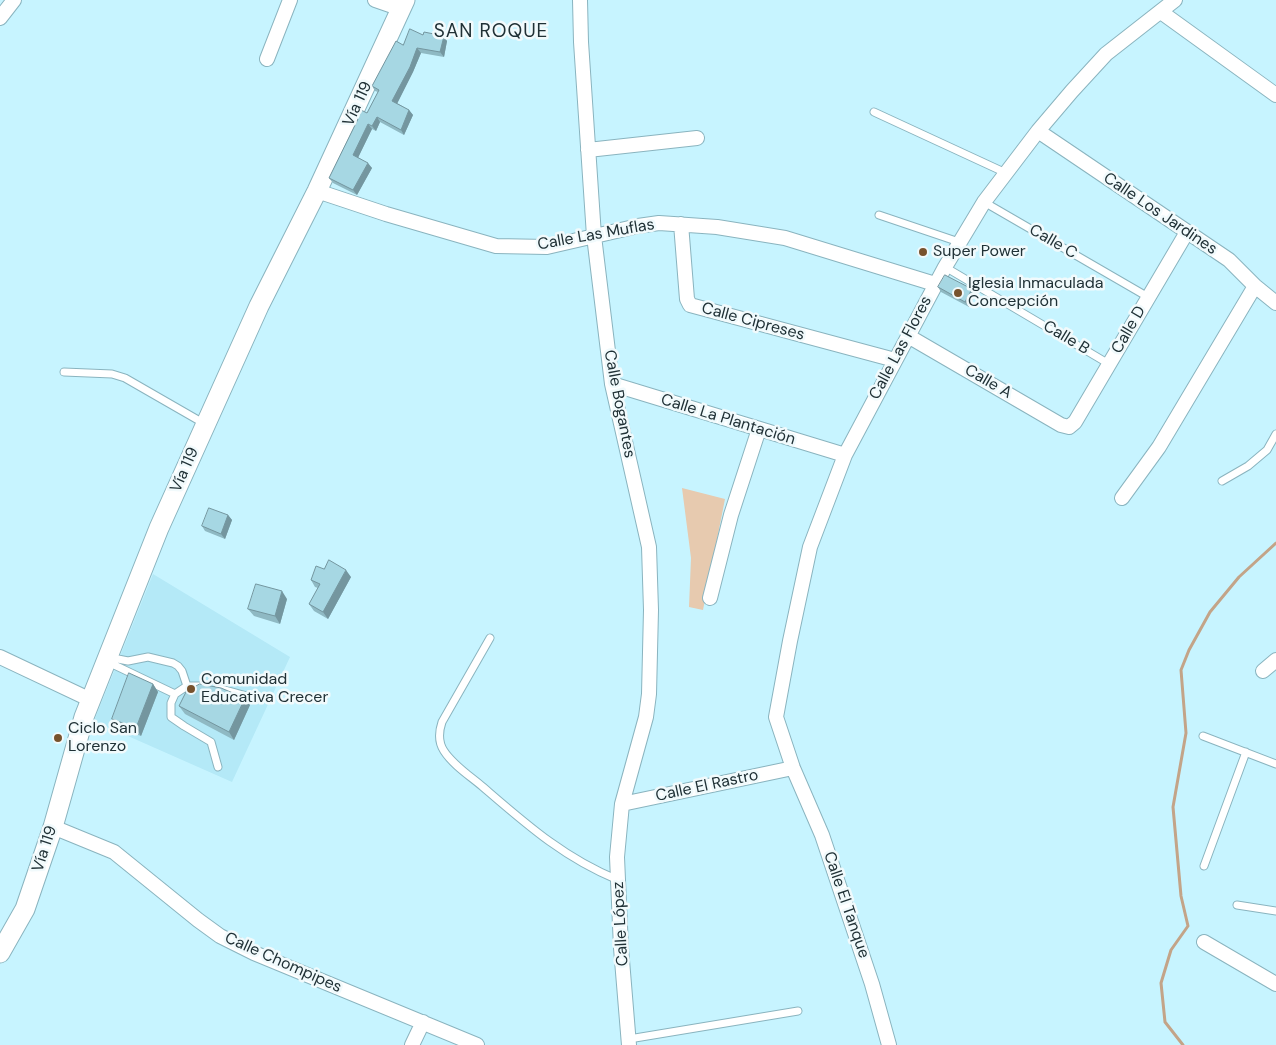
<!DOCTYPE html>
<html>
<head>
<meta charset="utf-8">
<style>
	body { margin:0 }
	canvas { display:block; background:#c7f4ff }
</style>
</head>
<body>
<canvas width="1276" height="1045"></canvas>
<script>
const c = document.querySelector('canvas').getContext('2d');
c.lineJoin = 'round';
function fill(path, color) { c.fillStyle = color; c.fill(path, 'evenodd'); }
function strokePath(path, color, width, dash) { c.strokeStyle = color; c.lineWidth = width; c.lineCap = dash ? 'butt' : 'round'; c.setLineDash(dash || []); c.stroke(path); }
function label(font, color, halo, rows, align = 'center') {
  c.font = font + ' "DM Sans",sans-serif'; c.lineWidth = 5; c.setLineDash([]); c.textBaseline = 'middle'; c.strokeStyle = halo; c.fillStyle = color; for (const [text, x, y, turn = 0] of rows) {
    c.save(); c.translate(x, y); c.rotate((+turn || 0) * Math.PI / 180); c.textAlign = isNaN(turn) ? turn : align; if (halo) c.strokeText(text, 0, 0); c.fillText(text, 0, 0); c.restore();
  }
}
const built = new Path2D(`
	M153,574L290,657L232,782L94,721Z`);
const green = new Path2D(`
	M682,488L725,499L703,610L689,607L691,558Z`);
const stream = new Path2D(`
	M1183,1045L1165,1022L1161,983L1171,950L1188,926L1181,896L1173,807L1186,733L1181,670L1189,650L1210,612L1239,577L1276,543`);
const service = new Path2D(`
	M874,112L1006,173
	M984,202L1148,297
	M879,215L959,242
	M945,267L1109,364
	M64,372L112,374L125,378L205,424
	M1222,481L1248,466L1267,450L1276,434
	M490,638L442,722C439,731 438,742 444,751C453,765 470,776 483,787C526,824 564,858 618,880
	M108,657L128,661L148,657L173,663L178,666L182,671L187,686
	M108,662L175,694L187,686H205
	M218,688L254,698
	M175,694L171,703V717L184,726L211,742L218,767
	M1203,736L1276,764
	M1204,866L1246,752
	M1237,905L1276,911
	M629,1039L798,1011`);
const minor = new Path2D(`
	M375,0L401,9
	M580,0L581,42L594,236L612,384L649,547L651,610L649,694L646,717L622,804L617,857L621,948L629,1045
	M1161,12L1276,95
	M0,18L14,0
	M267,59L290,0
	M1038,131L1229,260L1255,286L1276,303
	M588,150L697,138
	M317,191L386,214L496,246L547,247L638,226L659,223L717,227L785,238L935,284
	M681,224L687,299L690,305L895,360
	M908,336L1061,425L1069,427L1075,422L1187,232
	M612,384L845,455
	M1122,498L1159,447L1255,286
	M710,598L731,515L759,429
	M0,657L91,700
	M1263,671L1276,660
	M622,804L793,768
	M53,827L114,852L198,920L220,936L254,953L477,1045
	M1204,942L1276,984
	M412,1045L423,1022
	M889,1045L872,984L822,835L793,768L776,717L790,641L810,547L845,455L945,267L984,202L1038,131L1072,91L1106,54L1175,0`);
const secondary = new Path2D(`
	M0,953L25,909L53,827L84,717L159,528L259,306L317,191L405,0`);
const wall = new Path2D(`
	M423,35L447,41L444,57L421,53L413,72L397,103L409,110L413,115L404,135L380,122L376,131L372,129L358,157L372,168L357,195L333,183L329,178L358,119L357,118L367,113L378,92L375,91L372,86L403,45Z
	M938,287L972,289L975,294L969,307L941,292Z
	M228,515L232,520L225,539L205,531L202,526Z
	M324,569L351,577L328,619L314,611L309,604L318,588L315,587L311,580Z
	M287,599L280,624L254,616L248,609Z
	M153,684L158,692L141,736L117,727L112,719Z
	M245,698L250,705L234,740L185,714L179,706Z`);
const shadedWall = new Path2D(`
	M444,36L447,41L444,57L440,52Z
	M417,48L421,53L413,72L396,106L392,101Z
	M409,110L413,115L404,135L401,130Z
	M377,117L380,122L376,131L372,126Z
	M368,124L372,129L357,160L353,155Z
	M368,163L372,168L357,195L353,190Z
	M972,289L975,294L969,307L965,302Z
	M228,515L232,520L225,539L221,534Z
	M346,570L351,577L328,619L323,612Z
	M282,591L287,599L280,624L275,616Z
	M153,684L158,692L141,736L136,728Z
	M245,698L250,705L234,740L229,732Z`);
const building = new Path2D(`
	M410,29L423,35L424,32L444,36L440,52L417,48L410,67L392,101L409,110L401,130L377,117L372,126L368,124L353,155L368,163L353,190L329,178L358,119L357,118L361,110L367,113L379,90L372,86L396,41L403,45Z
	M945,275L972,289L965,302L938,287Z
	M209,508L228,515L221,534L202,526Z
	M329,560L346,570L323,612L309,604L320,584L311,580L316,566L324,569Z
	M256,584L282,591L275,616L248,609Z
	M129,673L153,684L136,728L112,719Z
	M200,684L221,688L245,698L229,732L179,706L186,692Z`);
const markers = [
	[923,252,5,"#77522d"],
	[958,293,5,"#77522d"],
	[191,689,5,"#77522d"],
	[58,738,5,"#77522d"]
];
const streetNames = [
	["Vía 119",358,104,-65],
	["Calle Los Jardines",1160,214,34],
	["Calle Las Muflas",596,235,-10],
	["Calle C",1053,242,30],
	["Calle Cipreses",753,322,15],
	["Calle D",1129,330,-60],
	["Calle B",1066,338,31],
	["Calle Las Flores",901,348,-62],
	["Calle A",988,382,30],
	["Calle Bogantes",619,404,79],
	["Calle La Plantación",728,420,17],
	["Vía 119",185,470,-66],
	["Calle El Rastro",707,786,-12],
	["Vía 119",45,849,-72],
	["Calle El Tanque",846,905,71],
	["Calle López",621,924,-93],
	["Calle Chompipes",283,963,24]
];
const poiNames = [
	["Super Power",933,252],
	["Iglesia Inmaculada",968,284],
	["Concepción",968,302],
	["Comunidad",201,680],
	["Educativa Crecer",201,698],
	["Ciclo San",68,729],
	["Lorenzo",68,747]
];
const quarterNames = [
	["SAN ROQUE",491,32]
];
fill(built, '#b4e9f7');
fill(green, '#e7caaf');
strokePath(stream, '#c3a488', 3);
strokePath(service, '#8ab4bf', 9);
strokePath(minor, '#8ab4bf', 16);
strokePath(secondary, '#8ab4bf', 21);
strokePath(service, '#fff', 7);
strokePath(minor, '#fff', 14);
strokePath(secondary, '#fff', 19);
fill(wall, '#8fb9c3');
fill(shadedWall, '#74969f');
fill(building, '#a6d7e3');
strokePath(building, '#74969f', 1);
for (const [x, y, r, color] of markers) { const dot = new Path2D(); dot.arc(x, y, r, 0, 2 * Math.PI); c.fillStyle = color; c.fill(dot); strokePath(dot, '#f1fafc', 2); }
label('16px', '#203136', '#f1fafc', streetNames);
label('16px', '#203136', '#f1fafc', poiNames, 'left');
c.letterSpacing = '1px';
label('19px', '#203136', '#f1fafc', quarterNames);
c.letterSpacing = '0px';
</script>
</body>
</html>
